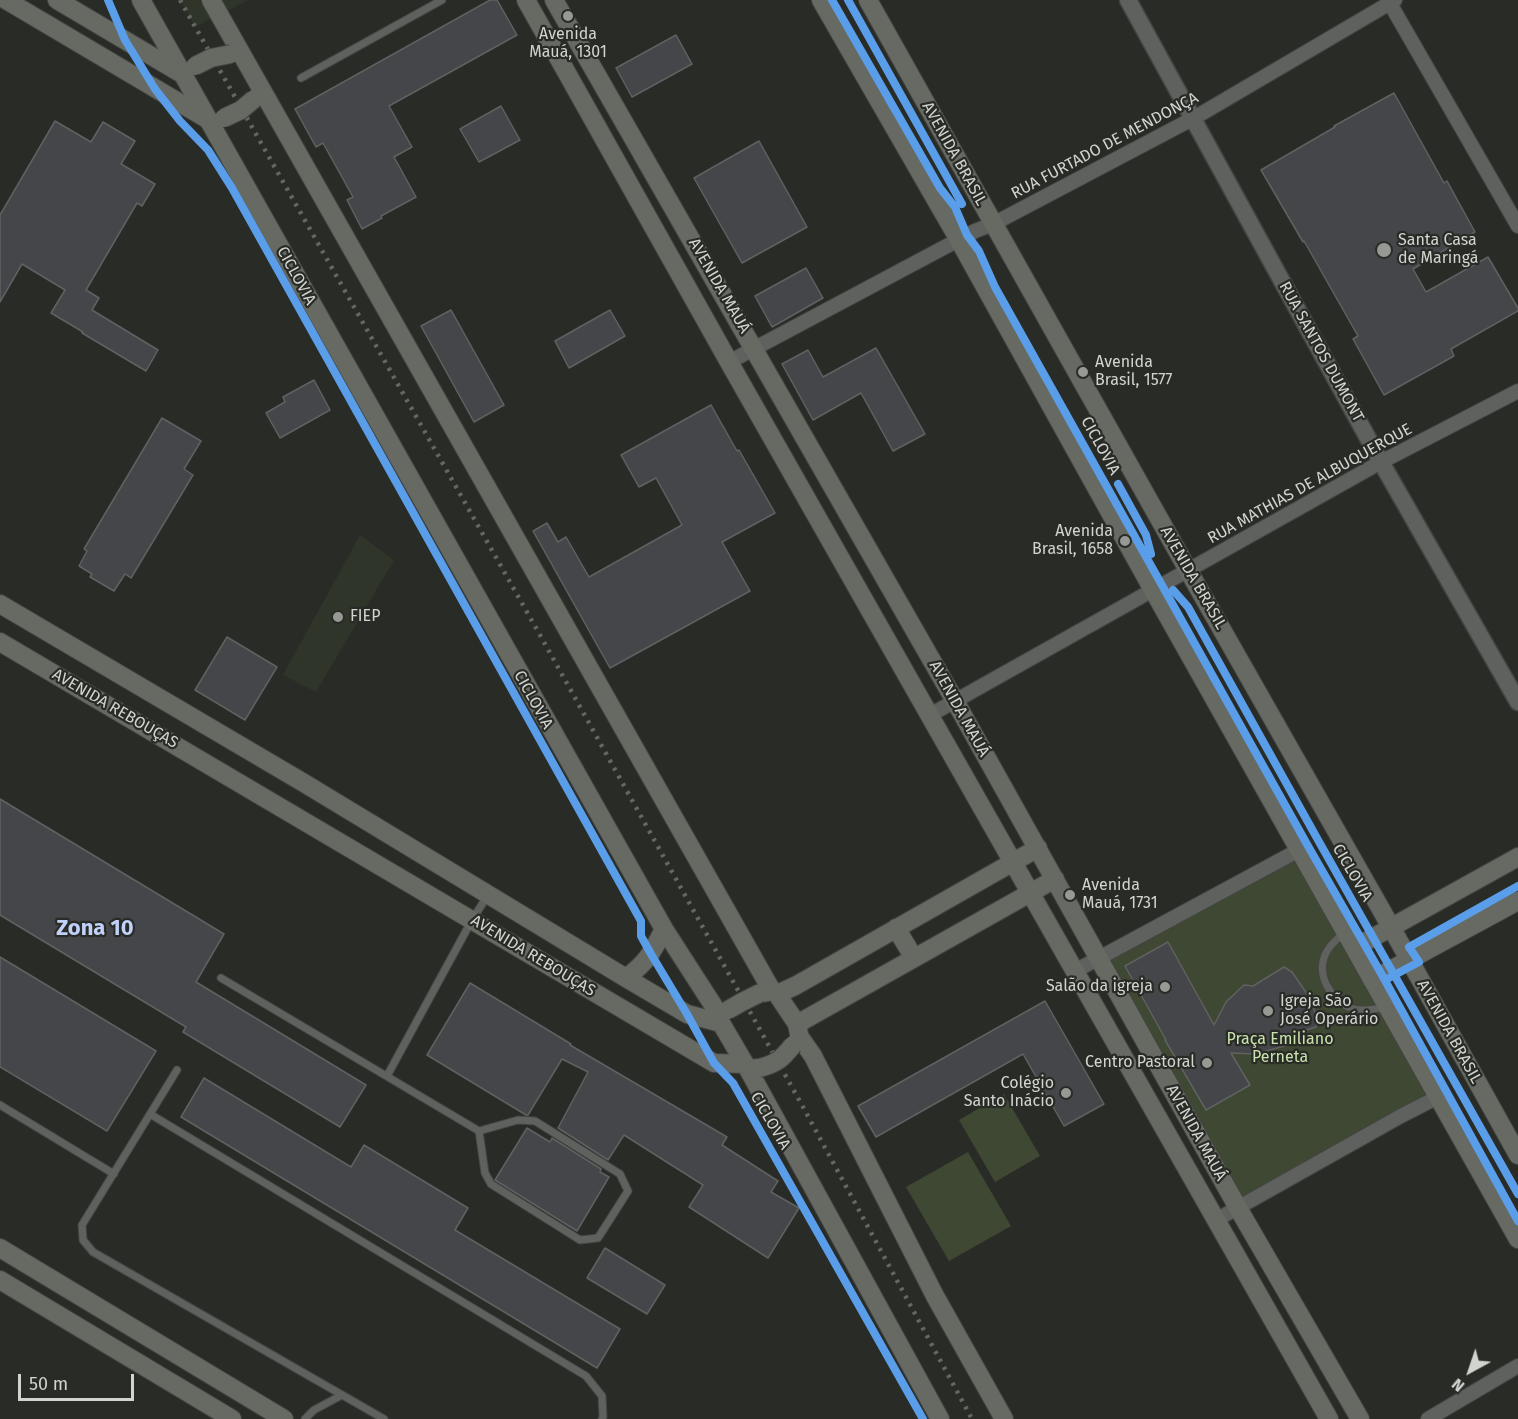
<!DOCTYPE html>
<html>
<head>
<meta charset="utf-8">
<style>
	body { margin:0 }
	#map { position:relative; width:1518px; height:1419px; overflow:hidden; background:#292b27; font-family:"Fira Sans",sans-serif }
	canvas { display:block }
	.north { position:absolute; left:1440px; top:1341px; width:60px; height:60px; -webkit-text-stroke:4px #292c26; paint-order:stroke; rotate:220deg; font-size:16px; font-weight:700; line-height:24px; text-align:center; color:#d2d4d0 }
	.north::after { content:''; display:block; margin:auto; width:21px; height:27px; background:#d2d4d0; clip-path:polygon(50% 0,100% 100%,50% 72%,0 100%) }
	.scale { position:absolute; left:18px; top:1374px; width:116px; height:27px; box-sizing:border-box; border:3px solid #d2d4d0; border-top:0; padding-left:8px; font-size:18px; line-height:21px; white-space:nowrap; color:#d2d4d0; -webkit-text-stroke:4px #292c26; paint-order:stroke }
</style>
</head>
<body>
<div id="map">
<canvas width="1518" height="1419"></canvas>
<div class="north">N</div>
<div class="scale">50 m</div>
</div>
<script>
const c = document.querySelector('canvas').getContext('2d');
c.lineJoin = 'round';
function fill(path, color) { c.fillStyle = color; c.fill(path, 'evenodd'); }
function strokePath(path, color, width, dash) { c.strokeStyle = color; c.lineWidth = width; c.lineCap = dash ? 'butt' : 'round'; c.setLineDash(dash || []); c.stroke(path); }
function label(font, color, halo, rows, align = 'center') {
  c.font = font + ' "Fira Sans",sans-serif'; c.lineWidth = 4.5; c.setLineDash([]); c.textBaseline = 'middle'; c.strokeStyle = halo; c.fillStyle = color; for (const [text, x, y, turn = 0] of rows) {
    c.save(); c.translate(x, y); c.rotate((+turn || 0) * Math.PI / 180); c.textAlign = isNaN(turn) ? turn : align; if (halo) c.strokeText(text, 0, 0); c.fillText(text, 0, 0); c.restore();
  }
}
const built = new Path2D(`
	M180,0H249L195,27Z
	M360,535L394,560L316,692L283,675Z`);
const green = new Path2D(`
	M1299,850L1438,1097L1238,1208L1099,958Z
	M1004,1094L1040,1156L995,1182L959,1120Z
	M968,1152L1011,1226L949,1261L906,1187Z`);
const building = new Path2D(`
	M490,0H497L517,35L389,106L412,147L394,157L416,197L381,216L382,218L362,229L347,200L353,197L323,143L316,147L295,109Z
	M676,35L692,64L632,97L616,68Z
	M1394,93L1444,183L1447,181L1475,232L1413,269L1426,292L1488,257L1518,308V311L1451,349L1454,356L1384,395L1353,339L1358,336L1304,241L1303,242L1261,170L1335,127L1334,126Z
	M501,106L520,140L479,162L460,129Z
	M55,121L91,142L103,122L135,141L121,164L155,184L142,206L137,203L86,290L99,298L92,310L158,350L146,371L82,333L83,332L51,313L65,290L22,264L0,302V215Z
	M759,141L807,227L742,263L694,178Z
	M806,268L823,298L772,327L755,296Z
	M451,310L504,405L474,422L421,326Z
	M610,310L625,336L569,368L555,341Z
	M876,348L925,434L893,451L861,393L813,420L782,364L808,350L823,377Z
	M314,380L330,410L280,438L266,413L285,402L283,397Z
	M711,405L737,451L739,450L775,513L722,542L750,591L610,668L533,531L547,523L558,542L566,537L589,577L682,525L656,478L639,487L621,455Z
	M162,418L201,441L184,469L193,475L131,578L125,574L114,591L90,577L92,574L79,566L87,551L84,549Z
	M227,637L277,667L245,720L195,690Z
	M0,799L224,934L196,982L366,1085L340,1127L183,1032L186,1027L0,915Z
	M1168,942L1214,1025L1226,1002L1244,985L1253,986L1284,967L1292,972L1312,1001L1317,1019L1316,1027L1290,1035L1288,1045L1255,1054L1231,1053L1250,1085L1206,1110L1165,1040H1166L1125,966Z
	M0,957L156,1051L107,1131L0,1067Z
	M470,983L571,1044L570,1045L727,1137L722,1145L778,1181L771,1192L799,1208L768,1258L689,1207L703,1185L624,1135L608,1160L558,1128L588,1072L562,1059L528,1115H526L427,1055Z
	M1045,1001L1104,1104L1064,1126L1023,1054L876,1137L858,1106Z
	M204,1078L351,1167L364,1145L468,1208L455,1230L620,1329L597,1368L181,1117Z
	M527,1128L550,1142L552,1138L601,1169L600,1172L609,1177L577,1231L495,1180Z
	M605,1248L665,1285L647,1314L587,1278Z`);
const service = new Path2D(`
	M301,78L442,0
	M1343,934C1337,939 1331,944 1327,951C1314,974 1331,1001 1353,1009C1364,1012 1375,1009 1386,1007
	M221,978L479,1131L485,1173L491,1184L580,1240L598,1238L628,1191L620,1174L535,1121L518,1120L479,1131
	M177,1070L82,1225L83,1240L93,1252L384,1419
	M387,1076L472,920L488,895
	M0,1105L114,1174
	M150,1114L586,1376L602,1396L603,1417L602,1419
	M305,1419L314,1410L342,1395`);
const minor = new Path2D(`
	M1388,0L1518,226
	M729,362L975,231L993,224L1194,118L1395,0
	M930,715L1381,462L1518,391
	M1075,971L1299,850
	M1216,1220L1399,1117L1438,1097
	M1428,1419L1518,1366`);
const tertiary = new Path2D(`
	M1128,0L1381,462L1518,702`);
const secondary = new Path2D(`
	M6,0L207,119
	M57,0L182,74
	M141,0L664,929L720,1016
	M211,0L772,991
	M526,0L729,362L1329,1419
	M554,0L955,701L1238,1208L1360,1419
	M821,0L959,240L1153,590L1518,1239
	M868,0L1188,570L1391,927L1518,1155
	M0,604L304,783L626,978L687,1014L721,1023
	M0,642L714,1063L745,1064L748,1069L759,1068
	M896,928L914,958
	M1354,948L1518,857
	M626,978C647,962 652,953 664,929
	M1372,980L1518,901
	M763,993L772,991L777,994L795,986L1038,848
	M777,994L797,1024L799,1034
	M721,1023L745,1064
	M797,1024L1055,879
	M799,1036L813,1056L935,1296L1004,1419
	M748,1069L940,1419
	M0,1248L284,1419
	M0,1280L232,1419`);
const rail = new Path2D(`
	M180,0L540,635L803,1107L972,1419`);
const secondaryBridge = new Path2D(`
	M195,66L211,58L231,54
	M224,118L241,110L254,99
	M728,1010L742,1002L760,993
	M759,1068C776,1064 782,1059 793,1045`);
const cycleway = new Path2D(`
	M108,0L125,40L155,89L180,121L208,150L232,188L641,921V936L651,954L687,1014L714,1063L733,1083L923,1419
	M832,0L940,188L955,207L967,235L979,251L995,287L1308,846L1382,975L1518,1221
	M848,0L962,204
	M1118,484L1146,535L1151,554
	M1173,590L1188,607L1318,840L1518,1194
	M1385,980L1419,962L1409,947L1518,886`);
const markers = [
	[568,16,6,"#979995"],
	[1384,250,8,"#979995"],
	[1083,372,6,"#979995"],
	[1125,541,6,"#979995"],
	[338,617,6,"#979995"],
	[1070,895,6,"#979995"],
	[1165,987,6,"#979995"],
	[1268,1011,6,"#979995"],
	[1207,1063,6,"#979995"],
	[1066,1093,6,"#979995"]
];
const poiNames = [
	["Avenida",568,35,"center"],
	["Mauá, 1301",568,53,"center"],
	["Santa Casa",1398,241],
	["de Maringá",1398,259],
	["Avenida",1095,363],
	["Brasil, 1577",1095,381],
	["Avenida",1113,532,"right"],
	["Brasil, 1658",1113,550,"right"],
	["FIEP",350,617],
	["Avenida",1082,886],
	["Mauá, 1731",1082,904],
	["Salão da igreja",1153,987,"right"],
	["Igreja São",1280,1002],
	["José Operário",1280,1020],
	["Centro Pastoral",1195,1063,"right"],
	["Colégio",1054,1084,"right"],
	["Santo Inácio",1054,1102,"right"]
];
const streetNames = [
	["RUA FURTADO DE MENDONÇA",1105,146,-28],
	["AVENIDA BRASIL",954,154,61],
	["CICLOVIA",296,276,61],
	["AVENIDA MAUÁ",719,286,60],
	["RUA SANTOS DUMONT",1321,352,61],
	["CICLOVIA",1100,446,61],
	["RUA MATHIAS DE ALBUQUERQUE",1310,484,-29],
	["AVENIDA BRASIL",1193,578,60],
	["CICLOVIA",533,700,61],
	["AVENIDA REBOUÇAS",115,709,30],
	["AVENIDA MAUÁ",959,709,61],
	["CICLOVIA",1352,873,60],
	["AVENIDA REBOUÇAS",533,956,31],
	["AVENIDA BRASIL",1449,1032,61],
	["CICLOVIA",770,1121,60],
	["AVENIDA MAUÁ",1196,1133,61]
];
const parkNames = [
	["Praça Emiliano",1280,1040],
	["Perneta",1280,1058]
];
const districtNames = [
	["Zona 10",95,929]
];
fill(built, '#30352a');
fill(green, '#3f4832');
fill(building, '#444649');
strokePath(building, '#606161', 1.5);
strokePath(service, '#444543', 9);
strokePath(minor, '#444543', 16);
strokePath(tertiary, '#444543', 19);
strokePath(secondary, '#444543', 20);
strokePath(service, '#5f615e', 7);
strokePath(minor, '#5f615e', 14);
strokePath(tertiary, '#5f615e', 16);
strokePath(secondary, '#676a63', 18);
strokePath(rail, '#656764', 4.5, [3, 6]);
strokePath(secondaryBridge, '#444543', 20, []);
strokePath(secondaryBridge, '#676a63', 18);
strokePath(cycleway, '#5a9eea', 8);
for (const [x, y, r, color] of markers) { const dot = new Path2D(); dot.arc(x, y, r, 0, 2 * Math.PI); c.fillStyle = color; c.fill(dot); strokePath(dot, '#292c26', 2); }
label('16px', '#d2d4d0', '#292c26', poiNames, 'left');
label('16px', '#d2d4d0', '#292c26', streetNames);
label('16px', '#cae2ac', '#292c26', parkNames);
label('bold 22px', '#c2d1fa', '#292c26', districtNames);
</script>
</body>
</html>
